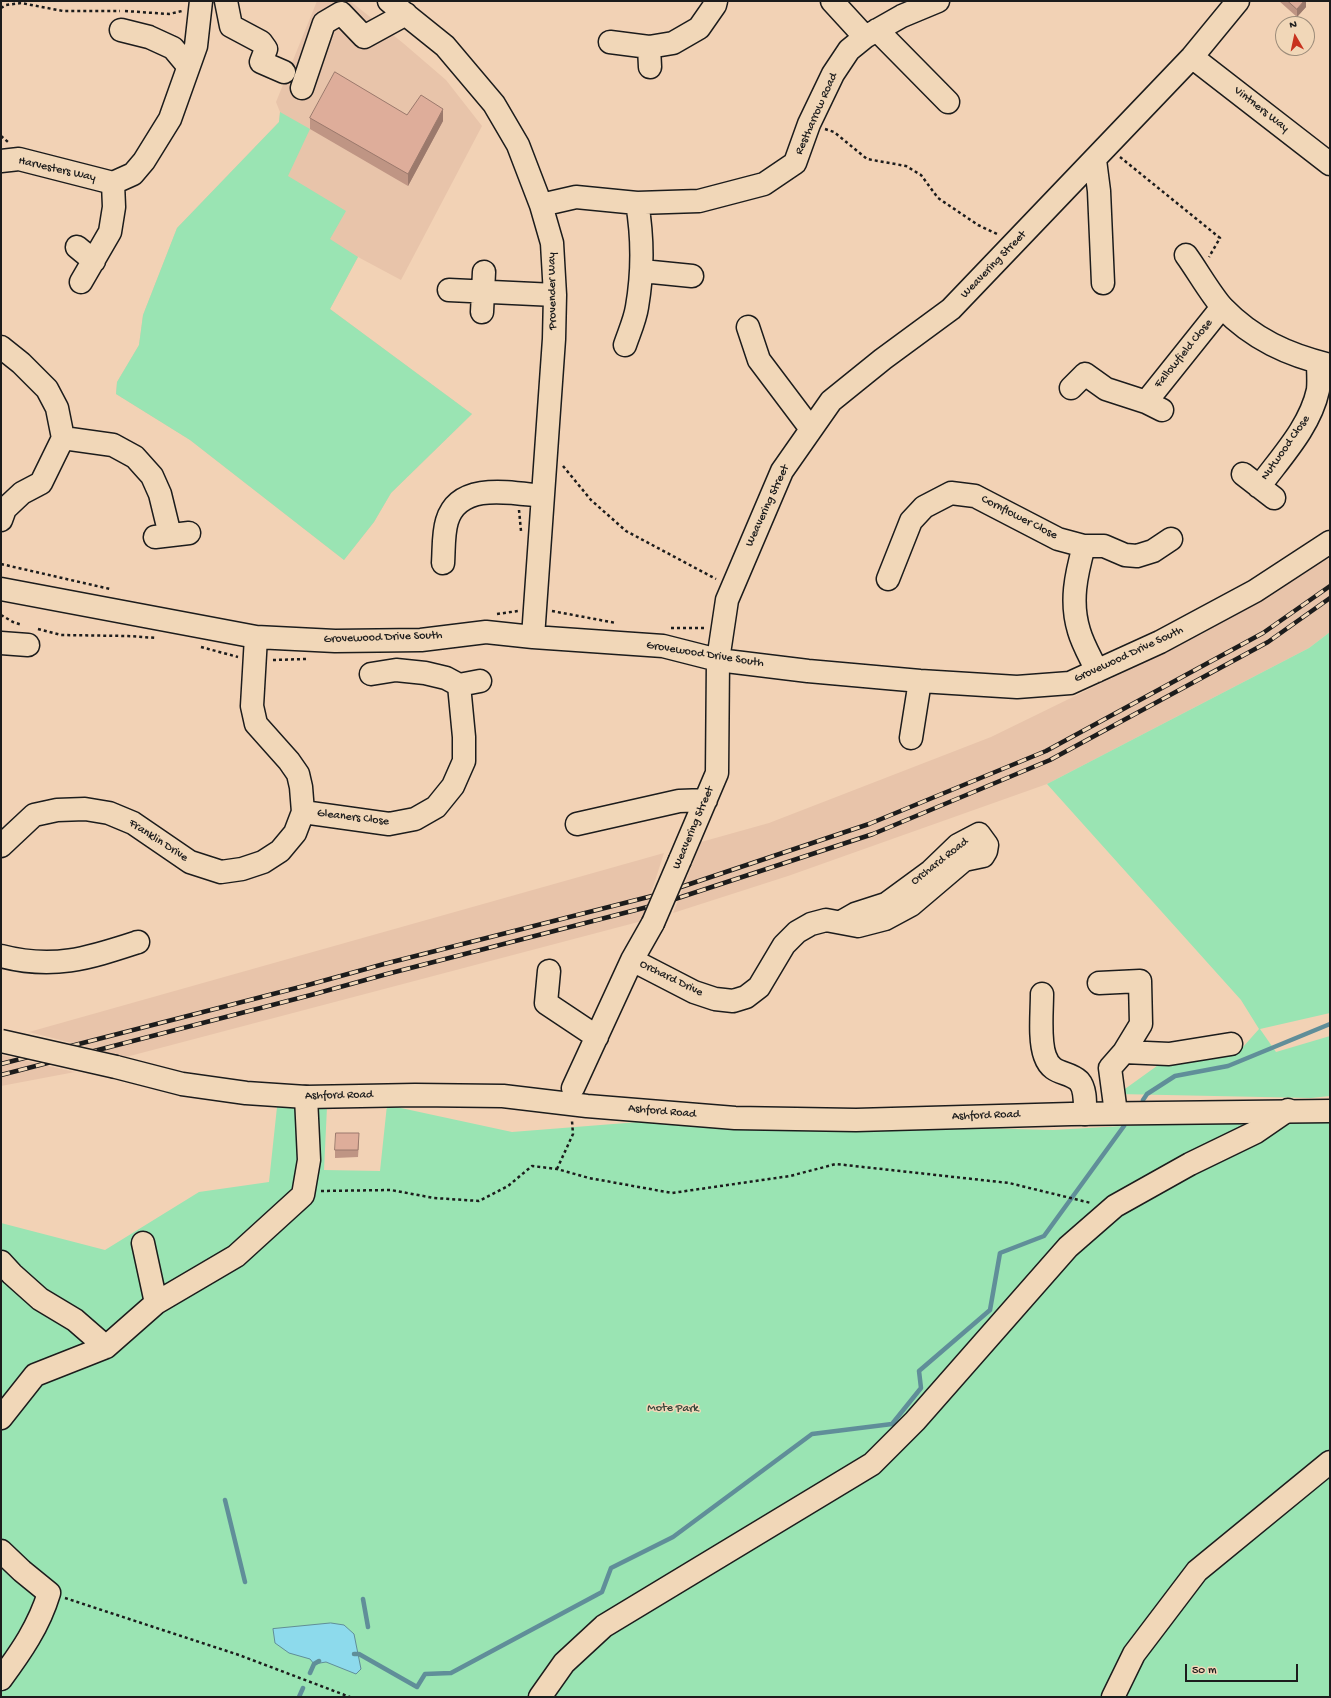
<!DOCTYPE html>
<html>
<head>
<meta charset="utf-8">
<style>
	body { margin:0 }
	#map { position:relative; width:1331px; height:1698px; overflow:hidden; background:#f2d2b5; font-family:"Gochi Hand",sans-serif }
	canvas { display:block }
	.frame { position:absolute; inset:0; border:2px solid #1c1c1c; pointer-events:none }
	.north { position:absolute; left:1275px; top:16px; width:40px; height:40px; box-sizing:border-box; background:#f1d7b8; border:1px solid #9c8c7a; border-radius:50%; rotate:351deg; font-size:11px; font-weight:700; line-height:16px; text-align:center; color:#1c1c1c }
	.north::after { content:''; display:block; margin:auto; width:14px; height:18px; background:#c8321e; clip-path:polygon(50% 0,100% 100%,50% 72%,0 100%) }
	.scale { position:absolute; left:1185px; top:1664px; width:113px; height:18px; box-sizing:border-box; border:2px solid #1c1c1c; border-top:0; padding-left:5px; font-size:12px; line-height:14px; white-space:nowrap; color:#1c1c1c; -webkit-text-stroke:3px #f1d7b8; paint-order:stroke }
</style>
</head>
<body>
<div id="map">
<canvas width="1331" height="1698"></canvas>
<div class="frame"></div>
<div class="north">N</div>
<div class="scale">50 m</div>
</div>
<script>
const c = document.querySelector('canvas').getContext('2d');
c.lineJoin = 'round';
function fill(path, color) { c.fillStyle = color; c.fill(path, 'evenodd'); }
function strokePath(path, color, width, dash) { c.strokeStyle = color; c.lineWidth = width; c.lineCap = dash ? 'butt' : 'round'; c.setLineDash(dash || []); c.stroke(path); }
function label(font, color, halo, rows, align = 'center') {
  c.font = font + ' "Gochi Hand",sans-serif'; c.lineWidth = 3; c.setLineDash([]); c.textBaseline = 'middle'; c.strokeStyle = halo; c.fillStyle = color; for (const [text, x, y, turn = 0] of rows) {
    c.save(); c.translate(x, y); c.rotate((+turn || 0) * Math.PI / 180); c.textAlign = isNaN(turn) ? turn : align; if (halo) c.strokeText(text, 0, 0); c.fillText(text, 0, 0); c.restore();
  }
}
const built = new Path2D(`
	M317,1H350L403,43L446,80L482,126L401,280L358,257L330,309L472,414L391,493L374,522L344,560L190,440L116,394L117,382L139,345L143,315L177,228L279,122L280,112L276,102Z
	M1330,555V632L1309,648L1047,784L788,876L673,913L701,842L769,823L991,737L1204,633Z
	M664,853L642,921L126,1057L29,1032Z
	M1,1055L75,1072L1,1086Z`);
const green = new Path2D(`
	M280,112L310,129L288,176L346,211L330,239L358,257L330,309L472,414L391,493L374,522L344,560L190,440L116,394L117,382L139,345L143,315L177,228L279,122Z
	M1330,632V1013L1260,1029L1276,1052L1330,1036V1096L1311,1098L1118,1094L1161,1063L1243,1047L1259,1029L1241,1000L1047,784L1309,648Z
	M387,1105L512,1132L664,1120L1053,1130L1262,1118L1330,1120V1697H1V1223L105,1250L199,1192L269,1182L277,1107H327L324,1170L380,1171Z`);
const water = new Path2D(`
	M331,1623L344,1625L354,1634L361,1669L356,1674L326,1662L314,1664L310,1659L289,1653L275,1643L273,1629Z`);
const stream = new Path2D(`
	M1143,1100L1147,1094L1175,1076L1228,1066L1330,1024
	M225,1500L245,1582
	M363,1599L368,1627
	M354,1654H359L417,1687L425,1674L451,1673L602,1592L611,1568L673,1537L812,1434L892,1424L921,1388L919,1371L990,1310L1000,1253L1044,1236L1124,1126
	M310,1673L314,1664L319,1661
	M299,1697L303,1688`);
const path = new Path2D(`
	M1,8L6,5L21,3L63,11H120
	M125,11L169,14L182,11
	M825,129L834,132L867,159L906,166L921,175L938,198L978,225L997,234
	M1,136L8,142
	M1120,157L1220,238L1209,257
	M563,466L591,500L626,531L716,579
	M519,510L521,531
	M1,564L110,589
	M552,611L616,623
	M497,614L518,611
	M1,615L13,622L22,625
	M671,628H704
	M38,629L61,635L128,636L157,638
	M201,647L238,657
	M273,660L306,659
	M557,1169L573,1134L572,1121
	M321,1191L391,1190L434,1198L479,1201L508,1186L532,1166L557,1169L589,1178L672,1193L790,1176L836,1164L1009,1183L1091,1203
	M65,1598L239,1655L350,1697`);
const minor = new Path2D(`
	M226,1L231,26L261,42L266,49L261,62L284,72
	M389,1L445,46L494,104L518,145L541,205L552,243L555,295L554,339L533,637
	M832,1L865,37
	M121,30L149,37L173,48L188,66
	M877,30L948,102
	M610,42L649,47L673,43L699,28L715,5L716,1
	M649,47L650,67
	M1192,57L1330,164
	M302,88L324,23L341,13L364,37L406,14
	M1095,160L1099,191L1103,283
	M1,161L19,159L113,183L133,174L144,161L170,119L196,46L201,1
	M541,205L576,197L637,203L699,201L764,184L795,163L809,124L833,74L849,50L865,37L902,16L938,1
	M77,247L94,261
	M1186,255C1197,270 1211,295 1223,308C1253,339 1288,355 1330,365
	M642,271L692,276
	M81,282L110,232L114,207L113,183
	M449,290L555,295
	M482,312L484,272
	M748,327L759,360L811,429
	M625,345C629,333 635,320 637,307C643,272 643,238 637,203
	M1,347L21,363L47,389L57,408L63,438L41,483L22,493L5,509L1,520
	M1071,388L1085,374L1106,389L1146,402L1162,410
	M1146,402L1222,307
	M63,438L113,445L135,457L152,476L160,494L170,535
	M1243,474L1274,498
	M1259,487C1281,457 1310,427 1318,390C1319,381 1318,371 1318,362
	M155,537L189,533
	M1084,546C1076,575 1070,602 1079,631C1083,645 1091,658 1097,671
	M443,563C444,549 443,534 447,521C459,481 512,493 542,496
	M888,579L911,521L924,507L951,493L975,496L1058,539L1084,546H1104L1125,555L1137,556L1153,551L1171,539
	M1,589L256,637L335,641L421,640L486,632L533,637L663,646L718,660L808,671L920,681L1017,687L1070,683L1160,642L1255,591L1330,542
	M1,643L28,645
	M371,674L396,670L425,673L446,678L459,685L480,681
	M911,738L920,681
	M303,812L389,824L415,819L436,807L453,786L464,761V737L459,685
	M577,824L679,801L706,800
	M1,846L34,815L57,810L85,809L109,813L133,823L190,862L221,872L242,869L263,862L280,851L295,833L303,812L301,787L298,774L289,761L256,724L252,706L256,637
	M680,860L717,773L718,660L727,600L782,471L831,401L883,359L951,309L1192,57L1238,1
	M1,956C54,970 89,958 138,942
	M632,960L694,992L715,999L733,1001L746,997L759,987L784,945L797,932L811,924L826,920L858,926L885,919L911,905L964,860L983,856L986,851L987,845L979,834L958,845L931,871L886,904L855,914L841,922
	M549,971L546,1003L597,1037
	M1099,983L1140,981L1141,1024L1124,1052L1110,1068L1116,1113
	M1042,994C1042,1012 1039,1040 1045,1056C1052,1076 1067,1070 1079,1081C1086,1089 1085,1103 1085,1114
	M1124,1052L1169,1054L1231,1044
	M573,1088L632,960L653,923
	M143,1243L156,1303
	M1,1262L12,1274L40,1299L75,1320L106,1347
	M1,1418L35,1375L106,1347L156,1303L236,1256L303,1195L309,1160L306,1097
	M1,1551L22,1571L49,1593C39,1626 21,1652 1,1679
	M540,1697L564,1663L604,1626L872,1464L915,1421L1068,1247L1115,1206L1190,1164L1256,1132L1288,1110
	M1113,1697L1134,1654L1197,1571L1330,1462`);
const major = new Path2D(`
	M116,1067L182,1084L246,1093L306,1097L415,1095L503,1096L587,1106L735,1118L856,1120L1071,1114L1330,1111`);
const rail = new Path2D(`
	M1,1064L308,985L384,964L660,894L869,824L1046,751L1263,633L1330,586
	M1,1075L311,995L387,974L663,903L873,834L1050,760L1268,642L1330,598`);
const minorBridge = new Path2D(`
	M653,923L680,860`);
const majorBridge = new Path2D(`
	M1,1041L116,1067`);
const wall = new Path2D(`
	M1279,1H1306V7L1297,17Z
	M407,115L443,121L408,186L310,129V118Z
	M359,1141L358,1157L335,1158V1150Z`);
const shadedWall = new Path2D(`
	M1304,1H1306V7L1297,17V9Z
	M443,109V121L408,186V174Z`);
const building = new Path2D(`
	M1288,1H1304L1297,9Z
	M335,72L407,115L421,95L443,109L408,174L310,118Z
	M336,1133H359L358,1150H335Z`);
const streetNames = [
	["Vintners Way",1261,110,38],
	["Restharrow Road",817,114,-66],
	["Harvesters Way",57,170,13],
	["Weavering Street",994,265,-46],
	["Provender Way",553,291,-91],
	["Fallowfield Close",1184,354,-51],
	["Nutwood Close",1286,448,-55],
	["Weavering Street",768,506,-65],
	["Cornflower Close",1019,518,27],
	["Grovewood Drive South",383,638,-2],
	["Grovewood Drive South",705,655,9],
	["Grovewood Drive South",1129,655,-25],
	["Gleaners Close",353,818,7],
	["Weavering Street",694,828,-67],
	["Franklin Drive",158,841,33],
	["Orchard Road",940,862,-38],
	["Orchard Drive",671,979,26],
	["Ashford Road",339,1096,-1],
	["Ashford Road",662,1112,5],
	["Ashford Road",986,1116,-2]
];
const parkNames = [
	["Mote Park",673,1409]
];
fill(built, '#e8c4aa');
fill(green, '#9ae4b3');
fill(water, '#8ddaec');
strokePath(water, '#608e99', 1);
strokePath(stream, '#608e99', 4.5);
strokePath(minor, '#1c1c1c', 25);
strokePath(major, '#1c1c1c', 25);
strokePath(path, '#1c1c1c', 2.5, [3, 3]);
strokePath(minor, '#f1d7b8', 22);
strokePath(major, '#f1d7b8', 22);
strokePath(rail, '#1c1c1c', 4.5);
strokePath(rail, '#f1d7b8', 3, [9]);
strokePath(minorBridge, '#1c1c1c', 25, []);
strokePath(majorBridge, '#1c1c1c', 25, []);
strokePath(minorBridge, '#f1d7b8', 22);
strokePath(majorBridge, '#f1d7b8', 22);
fill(wall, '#bf9584');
fill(shadedWall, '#9b796c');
fill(building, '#dead9a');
strokePath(building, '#9b796c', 1);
label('12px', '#1c1c1c', '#f1d7b8', streetNames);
label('12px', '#35443a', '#f1d7b8', parkNames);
</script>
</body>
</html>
